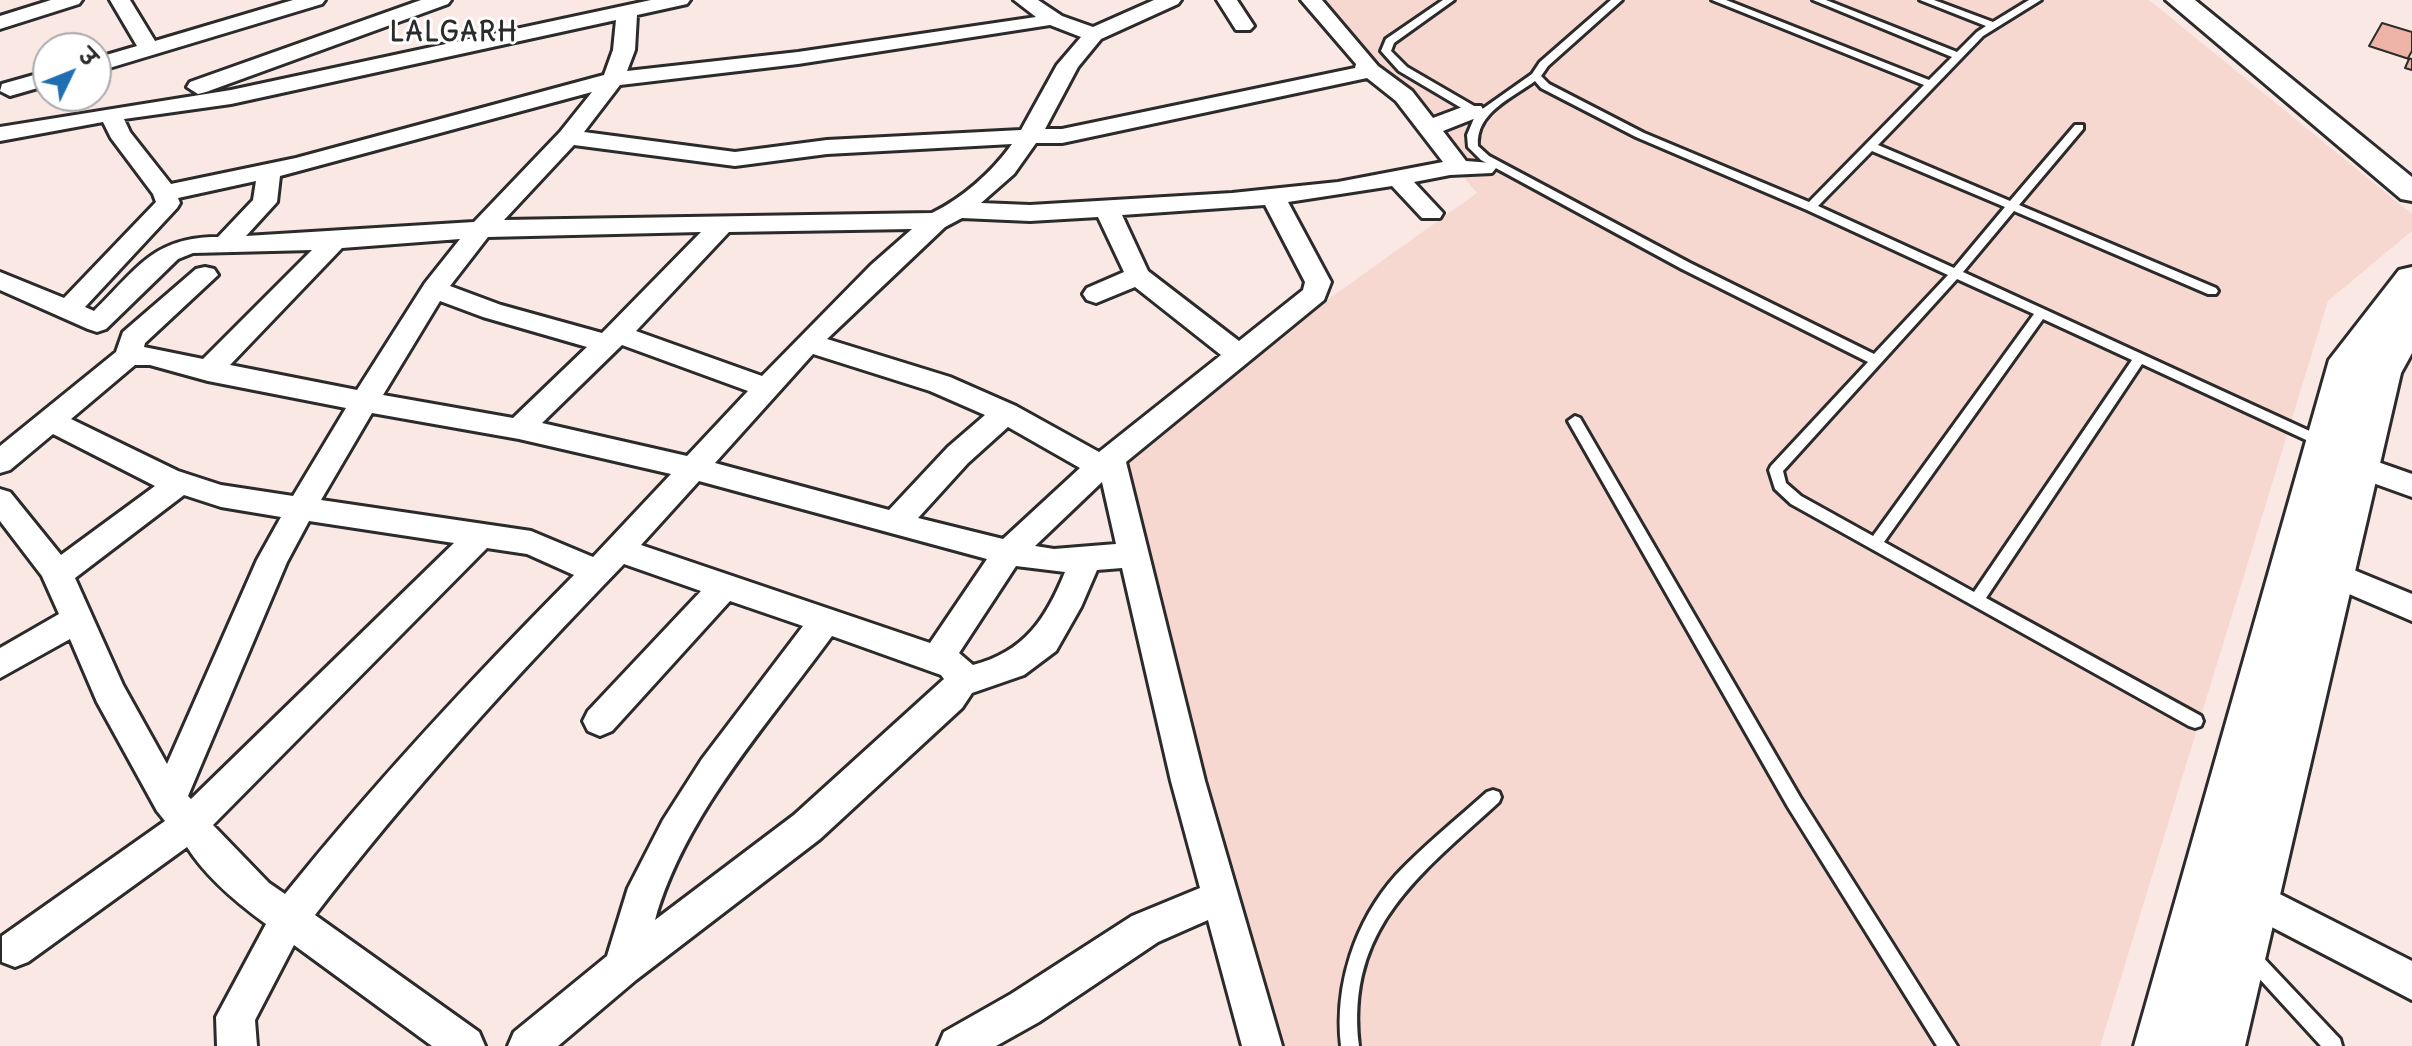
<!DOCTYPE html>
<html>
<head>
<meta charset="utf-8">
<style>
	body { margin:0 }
	#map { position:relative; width:2412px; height:1046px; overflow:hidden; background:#fae8e4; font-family:Delius,"Playpen Sans Deva",sans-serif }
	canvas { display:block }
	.north { position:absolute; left:32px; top:32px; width:80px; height:80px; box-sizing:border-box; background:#fff; border:2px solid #aaa; border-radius:50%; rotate:47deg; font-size:22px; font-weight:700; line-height:32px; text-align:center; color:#2b2b2b }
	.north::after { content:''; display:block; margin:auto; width:28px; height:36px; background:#1f6fb2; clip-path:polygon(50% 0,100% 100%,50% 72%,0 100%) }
</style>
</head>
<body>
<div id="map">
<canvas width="2412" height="1046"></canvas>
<div class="north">उ</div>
</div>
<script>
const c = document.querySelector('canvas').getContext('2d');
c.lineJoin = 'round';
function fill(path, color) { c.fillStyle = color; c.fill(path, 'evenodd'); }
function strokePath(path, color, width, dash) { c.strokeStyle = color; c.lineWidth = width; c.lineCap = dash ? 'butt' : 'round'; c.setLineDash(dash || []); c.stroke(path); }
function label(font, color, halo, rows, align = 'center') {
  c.font = font + ' Delius,sans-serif'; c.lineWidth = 6; c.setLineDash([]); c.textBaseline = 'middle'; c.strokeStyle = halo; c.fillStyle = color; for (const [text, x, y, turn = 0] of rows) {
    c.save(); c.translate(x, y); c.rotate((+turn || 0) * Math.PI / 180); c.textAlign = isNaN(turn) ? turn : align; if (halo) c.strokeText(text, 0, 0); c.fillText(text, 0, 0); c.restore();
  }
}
const built = new Path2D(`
	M1316,0H2149L2412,214V231L2328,301L2100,1046H1264L1094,467L1477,193Z`);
const building = new Path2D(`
	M2382,23L2412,32V51L2408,58L2412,59V70L2405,68L2409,59L2369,46Z`);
const service = new Path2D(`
	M1443,0H1454L1394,43L1391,51L1407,67L1481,110L1532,74L1540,62L1611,0H1622L1548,66L1541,76L1549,84L1644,133L1809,202L1924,85L1712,0H1726L1929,80L1952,57L1813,0H1826L1957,52L1977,32L1986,26L1920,0H1934L1993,22L2029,0H2041L1983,36L1878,145L2010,201L2075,125H2083V129L2019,205L2216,288L2218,291L2216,294H2208L2014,211L1963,272L2327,439L2329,442L2327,445H2317L2142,364L1986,598L2201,716L2203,721L2201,726L2195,728L2189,726L1791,504L1775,489L1769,470L1771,466L1868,362L1682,269L1481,160L1468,147L1467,135L1475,116L1399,71L1381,51L1386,39ZM1535,81L1541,88L1636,137L1807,210L1948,275L1874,354L1690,263L1489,156L1478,146C1475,113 1512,98 1535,81ZM1872,151L2005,207L1954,268L1818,206ZM1957,279L2034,314L1873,536L1801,496L1786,483L1783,471ZM2043,319L2132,360L1974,592L1884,542Z
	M1575,416L1580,418L1800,797L1957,1046H1937L1788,807L1568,421Z
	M1493,790L1499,792L1501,797L1499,802C1421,874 1345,927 1359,1046H1341C1334,985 1355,921 1396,875C1424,845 1457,819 1487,792Z
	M2251,948L2257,951L2340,1039L2342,1046H2321L2245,963L2242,957L2245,951Z`);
const minor = new Path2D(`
	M51,0H82L79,4L0,29V16Z
	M110,0H130L155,41L293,0H325L322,4L96,72V58L137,46Z
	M421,0H451L448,4L206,92L198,94L187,87L190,82Z
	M651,0H690L687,4L637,15L635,50L627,71L798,52L1036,17L1014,0H1038L1062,16L1093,27L1154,0H1181L1178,4L1101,39L1078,67L1045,129H1062L1355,68L1356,64L1301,0H1322L1378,66L1412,91L1433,118L1465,106H1481L1484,111L1481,116L1443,131L1466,161L1492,163L1496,168L1492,173L1450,175L1414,182L1443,213L1440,218H1422L1392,186L1288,202L1331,282L1324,300L1126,462L1205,781L1282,1046H1242L1208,920L1158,942L1039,1022L996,1046H938L944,1032L1011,994L1132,916L1200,888L1171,781L1122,568L1097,570L1081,607L1056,651L1024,675L972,693L962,708L820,839L636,980L558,1046H508L514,1032L607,956L628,888L663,820L702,759L803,626L730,601L612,731L600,736L588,731L583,721L588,711L701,591L624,564C516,676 410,791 315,915L479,1032L485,1046H432L294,945L255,1020L257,1046H217L216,1017L266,924C237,903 206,877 187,847L28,962L15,967L2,962V936L165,821L157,811L97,702L70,639L0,678V648L59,614L42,576L0,521V489L10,492L61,555L155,486L53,434L10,470L0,473V446L116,352L123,332L196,269L205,267L214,269L218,275L145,343L144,347L203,359L312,250L193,253L178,259L106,329L97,332L88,329L0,290V272L64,298L156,202L153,194L111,138L103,122L0,141V127L231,90ZM616,20L613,50L604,75L296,158L171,184L130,132L124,119L231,104ZM1050,25L1081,37L1057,65L1021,130L827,140L735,152L584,132L620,85L798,64ZM1367,78L1396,101L1443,162L1338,182L1232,193L1030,205L981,203L1014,174L1036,143H1062ZM592,92L560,132L474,222L246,236L277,202L280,176ZM1012,144C992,172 963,198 932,213L504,220L574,145L735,166L827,154ZM256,181L253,200L218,237C153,237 137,269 94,311L85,307L177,208L180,203L178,198ZM1265,205L1305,282L1303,290L1239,341L1148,271L1122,215ZM1098,217L1124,272L1087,288L1083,294L1087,300L1096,303L1135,287L1221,355L1099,452L1016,406L950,377L827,339L945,227L962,218L1030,221ZM912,229L871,265L762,376L636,331L729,232ZM701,232L602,333L501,305L450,286L488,237ZM460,239L425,283L357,390L230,365L342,248ZM440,301L483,317L587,347L513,418L383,395ZM622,345L748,391L687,456L542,423ZM813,354L930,391L985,415L948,447L889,510L715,463ZM135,365H150L208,381L346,408L293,496L221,485L178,471L71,419ZM372,413L519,439L671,474L593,557L531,531L321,500ZM1008,427L1080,468L1003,539L918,518L968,463ZM699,481L987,559L930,643L641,545ZM1102,482L1116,544L1054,549L1035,546ZM184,495L221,507L281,517L257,560L167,764L123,685L75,578ZM309,521L454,543L191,799L188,796L287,562ZM487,548L527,554L574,575C473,677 375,782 285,894L269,883L213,825ZM1016,566L1065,572C1046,619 1024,652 973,665L959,653ZM832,636L941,675L944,679L794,815L655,920C685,814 768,724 832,636Z
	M1217,0H1237L1254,26L1250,30H1236Z
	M48,71V85L10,96L0,91L2,84Z
	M2358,455L2412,474V497L2348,474L2344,466L2348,458Z
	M2332,561L2412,594V621L2321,582L2317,573L2321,564Z
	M2252,880L2412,961V1000L2239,910L2234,898L2239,886Z`);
const tertiary = new Path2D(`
	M2166,0H2195L2412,177V201L2401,199Z`);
const primary = new Path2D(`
	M2412,267V353L2401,373L2245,1046H2134L2329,360L2399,270Z`);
const farDistrictnames = [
	["LALGARH",454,34]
];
fill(built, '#f6d8d1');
fill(building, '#edb3a6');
strokePath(building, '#2b2b2b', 2);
strokePath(service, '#2b2b2b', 6);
strokePath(minor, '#2b2b2b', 6);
strokePath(tertiary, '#2b2b2b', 6);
strokePath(primary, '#2b2b2b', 6);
fill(service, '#fff');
fill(minor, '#fff');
fill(tertiary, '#fff');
fill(primary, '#fff');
c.letterSpacing = '2px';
label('bold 26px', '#2b2b2b', '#fff', farDistrictnames);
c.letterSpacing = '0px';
</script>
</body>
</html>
